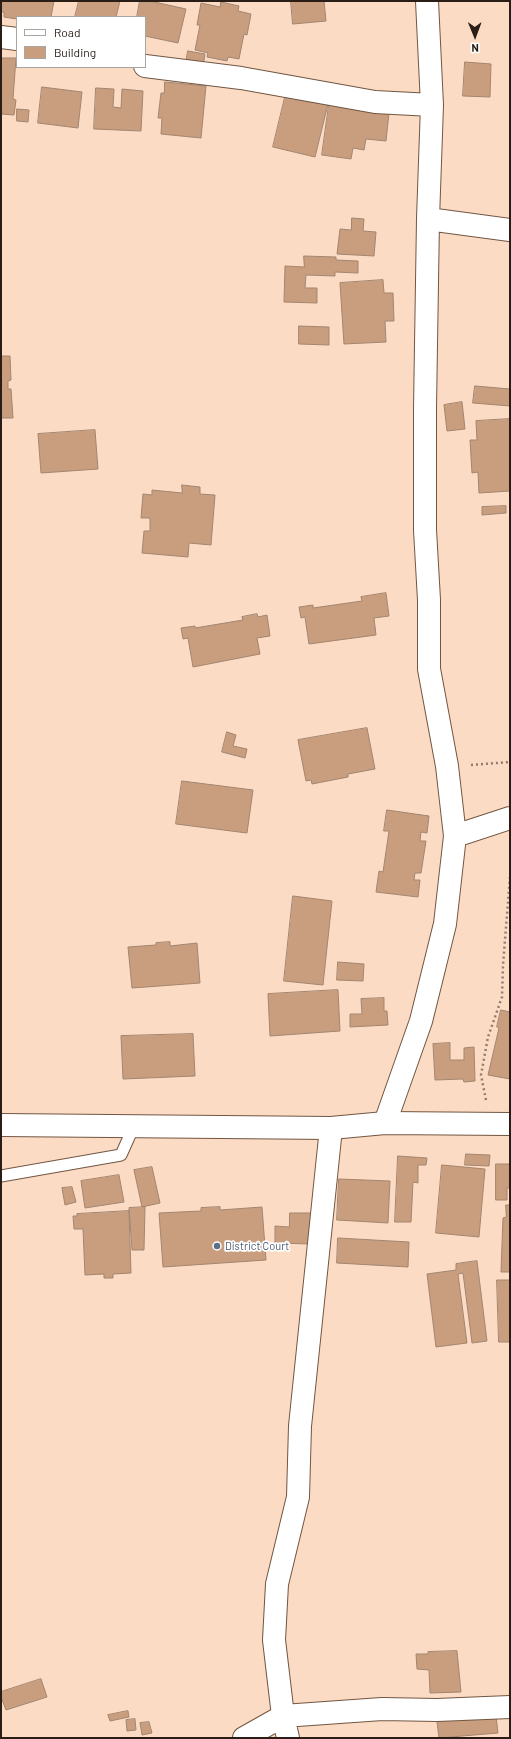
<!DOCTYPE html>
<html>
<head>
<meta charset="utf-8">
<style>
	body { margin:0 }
	#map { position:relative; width:511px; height:1739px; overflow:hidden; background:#fcdbc4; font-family:Barlow,sans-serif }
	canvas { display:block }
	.frame { position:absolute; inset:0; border:2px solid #291d15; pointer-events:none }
	.legend { position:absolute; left:16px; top:16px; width:130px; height:52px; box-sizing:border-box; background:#fff; border:1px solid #a9a5a1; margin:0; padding:5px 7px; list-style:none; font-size:12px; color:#291d15 }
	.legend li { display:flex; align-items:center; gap:8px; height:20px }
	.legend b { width:20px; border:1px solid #a9a5a1 }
	.north { position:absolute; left:455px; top:16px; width:40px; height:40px; -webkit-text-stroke:3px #fff; paint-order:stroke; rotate:179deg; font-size:11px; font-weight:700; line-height:16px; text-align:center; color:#291d15 }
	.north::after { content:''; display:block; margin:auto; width:14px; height:18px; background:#291d15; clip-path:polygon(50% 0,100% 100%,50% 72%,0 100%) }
</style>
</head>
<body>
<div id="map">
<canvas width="511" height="1739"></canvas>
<div class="frame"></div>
<ul class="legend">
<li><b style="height:5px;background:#fff"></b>Road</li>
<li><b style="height:11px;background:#c89e7f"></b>Building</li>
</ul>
<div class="north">N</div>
</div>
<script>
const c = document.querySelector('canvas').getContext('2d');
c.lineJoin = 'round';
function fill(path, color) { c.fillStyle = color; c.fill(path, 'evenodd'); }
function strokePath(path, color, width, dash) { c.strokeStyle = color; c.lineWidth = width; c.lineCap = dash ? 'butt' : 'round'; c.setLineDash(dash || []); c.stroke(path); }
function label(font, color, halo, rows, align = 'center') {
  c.font = font + ' Barlow,sans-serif'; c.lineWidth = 3.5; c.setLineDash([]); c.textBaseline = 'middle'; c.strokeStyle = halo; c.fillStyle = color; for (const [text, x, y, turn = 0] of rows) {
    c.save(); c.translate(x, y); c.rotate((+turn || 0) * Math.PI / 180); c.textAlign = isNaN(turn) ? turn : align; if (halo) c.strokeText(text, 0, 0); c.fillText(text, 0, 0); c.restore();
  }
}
const building = new Path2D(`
	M1,1H54L51,17H17V19L4,17V12H1Z
	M79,1H120L116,17H75Z
	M140,1H150L186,9L178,43L145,36V17H137Z
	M291,1H324L326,21L293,24Z
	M221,2L239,6L238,11L251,14L247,35L244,34L239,59L228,57L227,61L207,57L208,53L195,50L200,25H197L201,3L220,7Z
	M188,51L205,54L203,66L186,63Z
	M1,58H16L13,99L16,100L14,115L1,114Z
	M465,62L491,64L490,97L463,96Z
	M165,82L206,86L201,138L161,134L162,118H158L161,93H164Z
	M42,87L82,92L78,128L38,123Z
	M96,88L114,89L113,107L121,108L122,89L143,91L141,131L94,129Z
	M287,89L329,100L315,157L273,147Z
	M329,105L389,113L386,141L366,139L364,150L353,148L351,159L322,155Z
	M17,109L29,110L28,122L17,121Z
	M352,218L364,219L363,231L376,232L374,256L337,254L340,229L351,230Z
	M304,256L336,257V260L358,261V273L335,272V276L306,275L305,288H317V303L284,302L285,266L304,267Z
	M383,280L384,293H393L394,321H385L386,342L344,344L340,283Z
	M299,326L329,327V345L299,344Z
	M1,356H10L11,380L8,381V389H11L13,418H1Z
	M475,386L510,389V406L473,403Z
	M462,402L465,429L447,431L444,405Z
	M510,419V491L479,493L478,472L472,473L470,440H477L476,421Z
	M95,430L98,469L41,473L38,434Z
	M182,485L200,487V494L215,495L211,545L189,543L188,557L142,553L144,531H150V518H141L143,494L152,495V490L182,493Z
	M506,506V513L482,515V507Z
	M386,593L389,616L374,618L376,635L309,644L305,617L301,618L299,607L313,605V608L362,601L361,597Z
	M257,614L258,617L267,615L270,636L257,638L260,654L193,667L188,638L183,639L181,628L195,626V628L243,620L242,617Z
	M367,728L375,769L348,774V777L312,784L311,780L306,781L298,740Z
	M227,732L236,735L233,746L247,749L245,758L222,752Z
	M182,781L253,790L247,833L176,824Z
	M387,810L429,816L427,833L421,832L420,841H426L421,873H415L414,880H420L418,897L376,892L379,871L383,872L389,831H384Z
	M293,896L332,901L323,985L284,981Z
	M170,942V946L197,943L200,983L132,988L128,947L156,945V943Z
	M338,962L364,964L363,981L337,980Z
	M338,990L340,1031L270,1036L268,994Z
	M384,998V1011H387L388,1025L350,1027V1014H362L361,999Z
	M501,1010L510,1012V1079L488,1075L499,1028L497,1027Z
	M193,1034L195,1076L123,1079L121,1036Z
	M450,1043V1060H464V1048L474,1047L475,1081L464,1082L463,1079L435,1080L433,1044Z
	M466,1154L490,1155L489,1166L465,1165Z
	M398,1156L427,1158L426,1165H418V1183L413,1182L411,1222H395Z
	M496,1164H510V1188H507V1200H496Z
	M442,1165L485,1169L479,1237L436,1233Z
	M152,1167L160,1203L142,1207L134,1170Z
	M119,1175L124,1202L85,1208L81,1181Z
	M339,1179L390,1181L388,1223L337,1220Z
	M72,1187L76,1202L65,1205L62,1188Z
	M506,1205H510V1272H501L503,1218L506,1217Z
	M145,1207L144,1250H132L129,1208Z
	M220,1207V1210L262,1207L266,1260L163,1267L159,1213L201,1211V1208Z
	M129,1211L131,1273L113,1274V1278H104V1274L85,1275L83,1229H74L73,1216H77V1214Z
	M290,1213H312L311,1244L275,1243V1226L289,1227Z
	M338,1238L409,1242L408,1267L337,1263Z
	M477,1261L487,1341L472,1343L463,1273L458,1274L467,1343L436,1347L427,1274L456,1270V1264Z
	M497,1280H510V1342H499Z
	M457,1651L461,1692L430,1693L429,1670L417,1669L416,1654H428V1652Z
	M41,1679L47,1697L6,1710L1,1697V1692Z
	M128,1711L129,1717L110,1721L108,1715Z
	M496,1716L498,1733L439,1738L437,1722Z
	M135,1719L136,1730L127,1731L126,1720Z
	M149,1722L152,1733L142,1735L140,1723Z`);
const path = new Path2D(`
	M471,765L510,762
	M486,1100L481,1075L488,1037L502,997L503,965L510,877`);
const service = new Path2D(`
	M1,1176L121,1155L134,1126`);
const minor = new Path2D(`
	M1,37L17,39
	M145,66L241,78L375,102L432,105
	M428,219L510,230
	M455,836L510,818
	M385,1123L421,1021L445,924L455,836L447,766L429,669V600L425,530V408L428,219L432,105L427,1
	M244,1738L283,1716L382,1709L437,1710L510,1707
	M288,1738L283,1716L274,1640L277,1584L298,1497L300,1426L331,1128`);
const secondary = new Path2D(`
	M1,1125L331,1128L385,1123L510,1124`);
const markers = [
	[217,1246,4,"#5c6f8a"]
];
const serviceNames = [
	["District Court",225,1246]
];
fill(building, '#c89e7f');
strokePath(building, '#a3856f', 1);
strokePath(service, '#715642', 13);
strokePath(minor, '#715642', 24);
strokePath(secondary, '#715642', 24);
strokePath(path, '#917b6b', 2.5, [2, 3]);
strokePath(service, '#fff', 11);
strokePath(minor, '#fff', 22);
strokePath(secondary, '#fff', 22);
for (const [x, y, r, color] of markers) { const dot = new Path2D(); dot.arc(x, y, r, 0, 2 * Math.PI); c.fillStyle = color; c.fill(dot); strokePath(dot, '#fff', 1.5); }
label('11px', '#4e5e75', '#fff', serviceNames, 'left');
</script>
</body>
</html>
